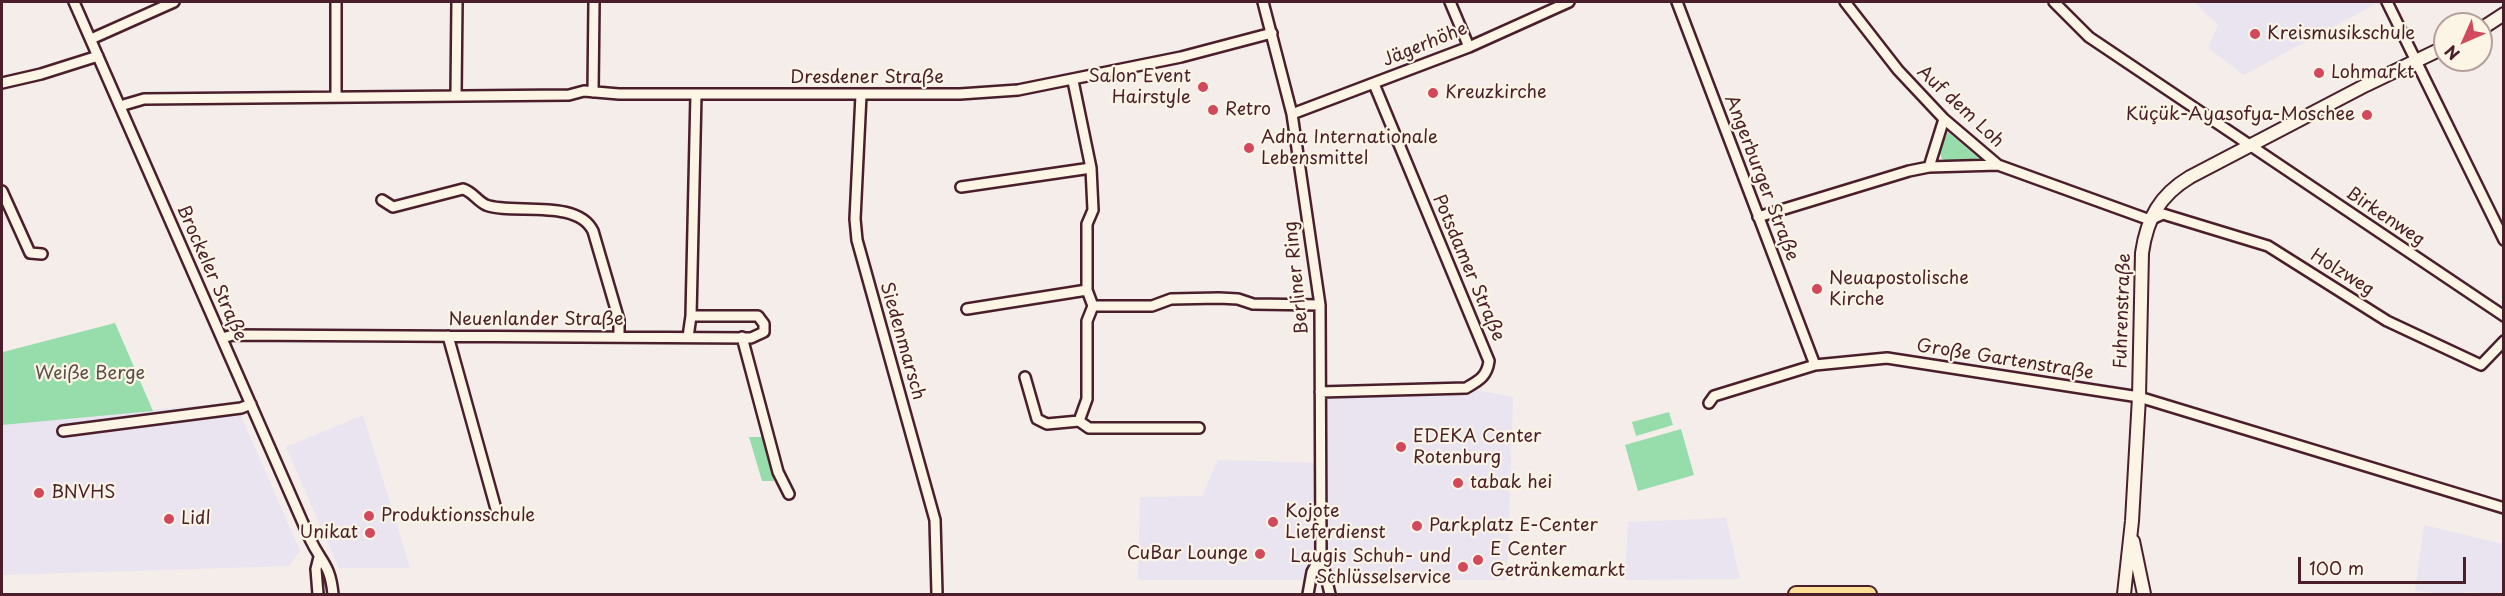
<!DOCTYPE html>
<html>
<head>
<meta charset="utf-8">
<style>
	body { margin:0 }
	#map { position:relative; width:2505px; height:596px; overflow:hidden; background:#f4edea; font-family:"Playpen Sans",sans-serif }
	canvas { display:block }
	.frame { position:absolute; inset:0; border:3px solid #4a1f2b; pointer-events:none }
	.north { position:absolute; left:2433px; top:12px; width:60px; height:60px; box-sizing:border-box; background:#fcf5e5; border:2px solid #b59f9b; border-radius:50%; rotate:225deg; font-size:16px; font-weight:700; line-height:24px; text-align:center; color:#4a1f2b }
	.north::after { content:''; display:block; margin:auto; width:21px; height:27px; background:#d1495b; clip-path:polygon(50% 0,100% 100%,50% 72%,0 100%) }
	.scale { position:absolute; left:2298px; top:557px; width:168px; height:27px; box-sizing:border-box; border:3px solid #4a1f2b; border-top:0; padding-left:8px; font-size:18px; line-height:21px; white-space:nowrap; color:#4a1f2b; -webkit-text-stroke:4px #fcf5e5; paint-order:stroke }
</style>
</head>
<body>
<div id="map">
<canvas width="2505" height="596"></canvas>
<div class="frame"></div>
<div class="north">N</div>
<div class="scale">100 m</div>
</div>
<script>
const c = document.querySelector('canvas').getContext('2d');
c.lineJoin = 'round';
function fill(path, color) { c.fillStyle = color; c.fill(path, 'evenodd'); }
function strokePath(path, color, width, dash) { c.strokeStyle = color; c.lineWidth = width; c.lineCap = dash ? 'butt' : 'round'; c.setLineDash(dash || []); c.stroke(path); }
function label(font, color, halo, rows, align = 'center') {
  c.font = font + ' "Playpen Sans",sans-serif'; c.lineWidth = 4.5; c.setLineDash([]); c.textBaseline = 'middle'; c.strokeStyle = halo; c.fillStyle = color; for (const [text, x, y, turn = 0] of rows) {
    c.save(); c.translate(x, y); c.rotate((+turn || 0) * Math.PI / 180); c.textAlign = isNaN(turn) ? turn : align; if (halo) c.strokeText(text, 0, 0); c.fillText(text, 0, 0); c.restore();
  }
}
const built = new Path2D(`
	M2194,2H2379L2244,75L2208,48L2218,25Z
	M1466,388L1513,397L1507,580H1138L1140,497L1202,496L1218,460L1319,463L1320,392Z
	M235,402L300,551L289,566L2,575V425Z
	M363,415L410,568H339L286,447Z
	M1726,518L1740,579L1625,580L1628,522Z
	M2424,525L2503,544V594L2469,592L2447,594L2415,591Z`);
const green = new Path2D(`
	M1948,132L1980,159L1948,161L1942,159L1939,151Z
	M115,323L153,411L2,425V349L3,352Z
	M1669,412L1673,425L1636,436L1632,422Z
	M1681,429L1694,475L1638,491L1625,445Z
	M749,437H762L774,481H762Z`);
const street = new Path2D(`
	M74,2L310,539C322,564 330,564 333,594
	M1263,2L1292,114L1320,305L1321,556L1330,594
	M1450,2L1469,47
	M1677,2L1815,365
	M1845,2L1898,70L1944,119L1998,165L2150,220L2163,214L2268,246L2387,321L2481,365L2504,341
	M2054,2L2089,37L2504,316
	M2387,2L2504,240
	M91,39L174,2
	M1073,81L1091,168L1093,210L1087,224V290L1093,306H1152L1171,299L1219,298L1238,299L1253,304L1320,305
	M2,83L41,74L98,56
	M593,92L594,2
	M456,94L457,2
	M336,95V2
	M861,95L855,219L857,240L935,520L937,594
	M120,106L144,99L569,95L584,91L619,94H960L1018,90L1181,57L1272,33
	M1292,114L1469,47L1569,2
	M1929,167L1944,119
	M961,187L1091,168
	M2,191L30,253L42,254
	M382,200L393,207L463,189C473,192 477,201 486,205C511,215 577,198 593,231L619,320V337
	M1758,217L1909,171L1929,167L1998,165
	M1093,306L1087,321V399L1079,421L1089,428H1199
	M967,309L1087,290
	M448,336L496,509
	M688,337L691,316L696,94
	M742,337L778,472L789,494
	M222,338L233,335L751,338L764,332V324L758,316H691
	M1025,377L1037,419L1047,424L1079,421
	M1320,392L1466,388C1478,381 1487,377 1489,361L1374,84
	M1709,403L1714,396L1815,365L1887,358L2139,397L2504,508
	M63,431L241,408L251,404
	M318,594L316,569L319,557
	M1308,594L1312,572L1321,556`);
const secondary = new Path2D(`
	M2481,29L2504,14
	M2133,541L2144,594
	M2124,594L2132,521L2139,397L2142,253C2147,218 2160,195 2190,177L2366,85L2445,47`);
const primary = new Path2D(`
	M1796,594H1869`);
const markers = [
	[2255,34,6,"#d1495b"],
	[2319,73,6,"#d1495b"],
	[1203,87,6,"#d1495b"],
	[1433,93,6,"#d1495b"],
	[1213,110,6,"#d1495b"],
	[2367,115,6,"#d1495b"],
	[1249,148,6,"#d1495b"],
	[1817,289,6,"#d1495b"],
	[1401,447,6,"#d1495b"],
	[1458,483,6,"#d1495b"],
	[39,493,6,"#d1495b"],
	[369,516,6,"#d1495b"],
	[169,519,6,"#d1495b"],
	[1273,522,6,"#d1495b"],
	[1417,526,6,"#d1495b"],
	[370,533,6,"#d1495b"],
	[1260,554,6,"#d1495b"],
	[1478,560,6,"#d1495b"],
	[1463,567,6,"#d1495b"]
];
const poiNames = [
	["Kreismusikschule",2267,34],
	["Lohmarkt",2331,73],
	["Salon Event",1191,77,"right"],
	["Hairstyle",1191,98,"right"],
	["Kreuzkirche",1445,93],
	["Retro",1225,110],
	["Küçük-Ayasofya-Moschee",2355,115,"right"],
	["Adna Internationale",1261,138],
	["Lebensmittel",1261,159],
	["Neuapostolische",1829,279],
	["Kirche",1829,300],
	["EDEKA Center",1413,437],
	["Rotenburg",1413,458],
	["tabak hei",1470,483],
	["BNVHS",51,493],
	["Kojote",1285,512],
	["Lieferdienst",1285,533],
	["Produktionsschule",381,516],
	["Lidl",181,519],
	["Parkplatz E-Center",1429,526],
	["Unikat",358,533,"right"],
	["E Center",1490,550],
	["Getränkemarkt",1490,571],
	["CuBar Lounge",1248,554,"right"],
	["Laugis Schuh- und",1451,557,"right"],
	["Schlüsselservice",1451,578,"right"]
];
const streetNames = [
	["Jägerhöhe",1425,45,-22],
	["Dresdener Straße",867,78],
	["Auf dem Loh",1960,107,43],
	["Angerburger Straße",1761,178,69],
	["Birkenweg",2385,217,34],
	["Potsdamer Straße",1468,268,67],
	["Brockeler Straße",211,273,66],
	["Holzweg",2342,273,32],
	["Berliner Ring",1297,278,-96],
	["Fuhrenstraße",2123,311,-88],
	["Neuenlander Straße",536,320],
	["Siedenmarsch",902,341,74],
	["Große Gartenstraße",2005,360,9]
];
const parkNames = [
	["Weiße Berge",90,374]
];
fill(built, '#eae3f0');
fill(green, '#96ddab');
strokePath(street, '#4a1f2b', 14);
strokePath(secondary, '#4a1f2b', 16);
strokePath(primary, '#4a1f2b', 18);
strokePath(street, '#fcf5e5', 9);
strokePath(secondary, '#fcf5e5', 12);
strokePath(primary, '#fcde96', 14);
for (const [x, y, r, color] of markers) { const dot = new Path2D(); dot.arc(x, y, r, 0, 2 * Math.PI); c.fillStyle = color; c.fill(dot); strokePath(dot, '#fcf5e5', 2); }
label('18px', '#4a1f2b', '#fcf5e5', poiNames, 'left');
label('18px', '#4a1f2b', '#fcf5e5', streetNames);
label('18px', '#5d4e4b', '#fcf5e5', parkNames);
</script>
</body>
</html>
